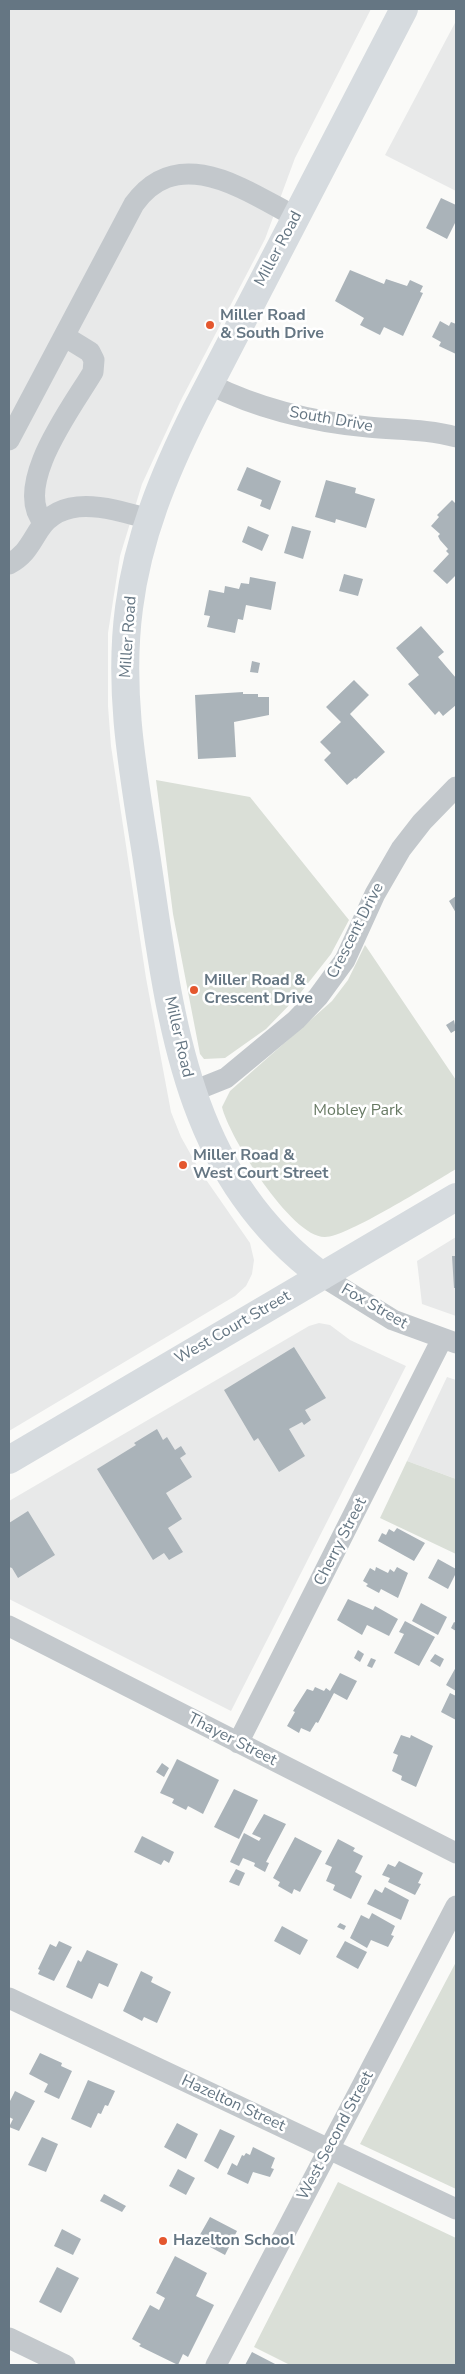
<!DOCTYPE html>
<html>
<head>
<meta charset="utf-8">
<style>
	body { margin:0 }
	#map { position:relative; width:465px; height:2374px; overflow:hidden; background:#fafaf8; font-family:"Nunito Sans",sans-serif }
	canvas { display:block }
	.frame { position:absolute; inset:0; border:10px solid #657683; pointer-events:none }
</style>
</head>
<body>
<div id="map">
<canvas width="465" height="2374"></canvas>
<div class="frame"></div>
</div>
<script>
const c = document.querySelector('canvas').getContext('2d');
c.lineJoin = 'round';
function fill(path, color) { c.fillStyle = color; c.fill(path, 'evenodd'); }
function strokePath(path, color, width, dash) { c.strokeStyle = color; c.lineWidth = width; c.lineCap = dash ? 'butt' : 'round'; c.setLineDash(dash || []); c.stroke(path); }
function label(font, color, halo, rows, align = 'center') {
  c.font = font + ' "Nunito Sans",sans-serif'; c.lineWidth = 5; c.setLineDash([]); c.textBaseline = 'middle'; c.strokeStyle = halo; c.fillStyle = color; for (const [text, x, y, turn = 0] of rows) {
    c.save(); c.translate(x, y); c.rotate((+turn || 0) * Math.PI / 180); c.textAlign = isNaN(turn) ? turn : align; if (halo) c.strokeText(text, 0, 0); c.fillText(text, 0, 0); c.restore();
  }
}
const built = new Path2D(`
	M9,9H371L295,158L265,239L180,402L142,484L120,556L108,633V706L111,746L146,978L171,1112L181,1137L200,1171L250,1243L254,1260L252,1274L246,1286L235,1296L9,1431Z
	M456,21V191L385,155Z
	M456,1237V1316L422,1304L417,1261Z
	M319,1323L330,1325L350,1340L406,1366L231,1711L9,1599V1501L309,1326Z
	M447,1377L456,1380V1479L407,1461Z`);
const green = new Path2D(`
	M156,780L250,797L349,920L331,954L298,996L266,1029L225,1058L204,1059L200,1054L173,914Z
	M365,945L456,1080V1169C432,1183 347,1237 325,1237C292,1238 229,1137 222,1107L230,1091L332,1001L348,980Z
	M407,1461L456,1479V1554L380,1518Z
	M456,1962V2189L360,2144Z
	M338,2182L456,2238V2365H290L254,2347Z`);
const building = new Path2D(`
	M441,198L456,205V221L447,239L426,228Z
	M350,270L384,284L386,279L407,286L410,280L423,286L420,292L423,293L403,336L384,327L380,335L360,325L364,318L335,301Z
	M440,321L449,326L451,322L456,324V354L439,346L441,342L432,337Z
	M247,467L281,481L270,510L260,506L262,500L237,490Z
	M326,480L356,488L355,493L375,499L366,528L336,519L335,523L315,517Z
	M452,500L456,504V575L447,584L433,571L449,554L446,551L448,549L440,540L438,536L440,534L431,526L439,517L437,515Z
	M248,526L269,535L262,551L242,542Z
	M292,526L311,531L303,559L284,553Z
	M344,574L363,579L358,596L339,591Z
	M250,577L276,582L271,610L246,605L243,620L238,619L235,633L207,627L210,616L204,615L209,590L224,593L225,586L239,589L241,583L249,584Z
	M421,626L444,652L438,657L456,678V705L443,716L439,711L435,715L408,684L419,675L396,648Z
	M252,661L260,663L258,673L250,672Z
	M354,680L369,695L350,714L385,752L356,779L355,778L347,785L324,760L331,753L320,742L341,722L326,707Z
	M243,692V694H258V697H269V715L234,722L236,757L198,759L195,695Z
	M456,896V913L449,901Z
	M454,1020L456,1030L451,1033L446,1025Z
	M452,1256H456V1288H454Z
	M294,1347L326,1398L305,1410L311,1420L304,1425L302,1422L289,1429L305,1456L279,1472L258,1438L254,1441L224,1390Z
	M157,1429L163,1440L167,1437L175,1450L181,1446L186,1454L180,1458L192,1477L166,1493L182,1519L168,1528L183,1552L169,1560L164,1553L153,1560L97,1469L136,1445L134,1443Z
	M28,1511L55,1555L18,1578L12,1568L9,1567V1523Z
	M397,1528L425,1543L414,1561L378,1541L382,1533L386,1535L389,1529L394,1532Z
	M438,1559L456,1569V1573L448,1589L428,1578Z
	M376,1567L388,1573L390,1569L394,1572L397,1567L408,1573L398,1598L381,1589L379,1593L366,1586L368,1584L363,1581L370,1568L375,1571Z
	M348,1599L373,1610L375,1606L398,1619L389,1636L367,1625L362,1635L337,1620Z
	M421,1603L447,1617L438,1635L412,1621Z
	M405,1621L435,1637L419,1666L394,1653L404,1634L399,1632Z
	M454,1622L456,1623V1631L451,1628Z
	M358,1650L364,1654L360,1662L354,1658Z
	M435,1654L444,1659L440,1667L430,1661Z
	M371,1658L376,1660L372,1668L367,1666Z
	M456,1667V1691L446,1685Z
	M340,1673L357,1681L347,1700L334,1693L318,1723L316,1722L310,1732L301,1728L299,1733L287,1726L295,1712L293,1711L307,1689L313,1691L315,1687L324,1691L326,1688L330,1691Z
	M450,1693L456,1696V1720L441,1712Z
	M401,1735L410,1738L411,1735L433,1746L416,1787L401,1780L402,1776L392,1771L398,1755L393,1753Z
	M177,1759L219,1780L203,1814L188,1806L186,1810L172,1803L174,1799L160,1793Z
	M162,1763L169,1768L164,1777L156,1772Z
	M234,1789L258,1800L239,1839L214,1827Z
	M264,1814L286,1824L266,1862L269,1863L265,1872L254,1866L255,1863L243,1858L239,1866L230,1862L244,1833L259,1841L261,1838L252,1834Z
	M142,1836L174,1852L169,1863L164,1860L161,1865L134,1852Z
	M295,1837L322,1851L300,1892L294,1889L292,1894L278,1886L280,1882L273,1878Z
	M338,1839L355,1848L353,1851L363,1856L355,1872L362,1876L351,1899L333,1890L335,1885L326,1881L332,1867L325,1864Z
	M399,1861L423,1873L418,1883L421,1884L415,1895L388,1882L390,1878L382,1875L388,1864L395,1867Z
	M236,1869L245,1873L239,1886L229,1882Z
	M385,1887L409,1900L401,1920L367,1904L375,1889L382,1893Z
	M372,1913L395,1926L391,1935L394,1936L388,1947L371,1940L367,1948L350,1938L361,1915L369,1919Z
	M340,1923L346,1926L344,1930L337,1927Z
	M282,1926L308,1940L300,1955L274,1941Z
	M59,1941L72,1947L54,1981L38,1974L40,1970L38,1969L50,1944L56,1947Z
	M345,1941L367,1952L358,1969L336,1957Z
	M87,1950L118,1964L108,1987L99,1983L92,1999L66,1987L78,1960L81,1962Z
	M141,1971L153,1977L151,1982L171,1992L157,2023L144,2017L142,2021L123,2011Z
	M40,2053L62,2063L61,2066L72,2071L59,2099L44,2092L48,2084L29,2074Z
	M88,2080L115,2091L108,2106L105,2105L101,2114L98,2113L91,2128L71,2119Z
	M15,2091L35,2101L19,2131L9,2127L13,2119L9,2117V2103Z
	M177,2123L198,2134L186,2159L164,2147Z
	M220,2129L235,2136L218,2169L204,2161Z
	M42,2137L58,2144L46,2172L28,2165Z
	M253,2147L275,2158L271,2168L274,2169L270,2177L253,2172L248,2184L227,2174L232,2163L237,2166L242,2155L244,2156L246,2153L250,2155Z
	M178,2169L195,2178L186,2195L169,2186Z
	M104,2194L126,2206L122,2212L100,2201Z
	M210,2217L237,2231L225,2255L197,2240Z
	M62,2229L81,2239L73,2255L54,2246Z
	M175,2256L207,2273L196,2296L214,2305L188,2357L183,2354L178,2365L139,2346L141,2344L132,2339L150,2305L159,2310L165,2298L156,2293Z
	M57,2267L79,2278L61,2313L39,2302Z
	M252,2352L277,2365H245Z`);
const minor = new Path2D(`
	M209,384C259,409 314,422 368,427C398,430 427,429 456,437
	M9,440L134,204C179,142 246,191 296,217
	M44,523C11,486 73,406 93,372L94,360L90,352L64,336
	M9,564C25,556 30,544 39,530C63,492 113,509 149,519
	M191,1092L226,1078L296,1020L318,997L345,960L375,894L401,849L422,822L456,787
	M322,1276L393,1320L456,1343
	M9,1626L456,1853
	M238,1743L442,1339
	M9,1998L456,2209
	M9,2338L65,2365
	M216,2365L456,1906`);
const major = new Path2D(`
	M322,1276C182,1172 170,1012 146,854C133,772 118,691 129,608C138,537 164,474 196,410L404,9
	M9,1460L456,1197`);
const markers = [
	[210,325,5,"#e4572e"],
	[194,990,5,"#e4572e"],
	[183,1165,5,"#e4572e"],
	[163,2241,5,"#e4572e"]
];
const streetNames = [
	["Miller Road",279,249,-62],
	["South Drive",331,420,10],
	["Miller Road",129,637,-86],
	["Crescent Drive",356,931,-63],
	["Miller Road",178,1037,77],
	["Fox Street",374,1307,30],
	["West Court Street",233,1328,-30],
	["Cherry Street",341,1542,-63],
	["Thayer Street",232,1740,27],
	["Hazelton Street",233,2104,25],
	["West Second Street",336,2136,-62]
];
const poiNames = [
	["Miller Road",220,316],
	["& South Drive",220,334],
	["Miller Road &",204,981],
	["Crescent Drive",204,999],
	["Miller Road &",193,1156],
	["West Court Street",193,1174],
	["Hazelton School",173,2241]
];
const parkNames = [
	["Mobley Park",358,1111]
];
fill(built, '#e8e9e9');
fill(green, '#dadfd7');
fill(building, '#aab3b9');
strokePath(minor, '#c3c8cc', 21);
strokePath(major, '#d6dbdf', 28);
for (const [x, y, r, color] of markers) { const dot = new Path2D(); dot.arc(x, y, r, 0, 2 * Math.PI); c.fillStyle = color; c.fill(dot); strokePath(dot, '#fff', 2); }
label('16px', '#657683', '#fff', streetNames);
label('bold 16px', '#657683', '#fff', poiNames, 'left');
label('16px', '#687a64', '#fff', parkNames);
</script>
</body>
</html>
